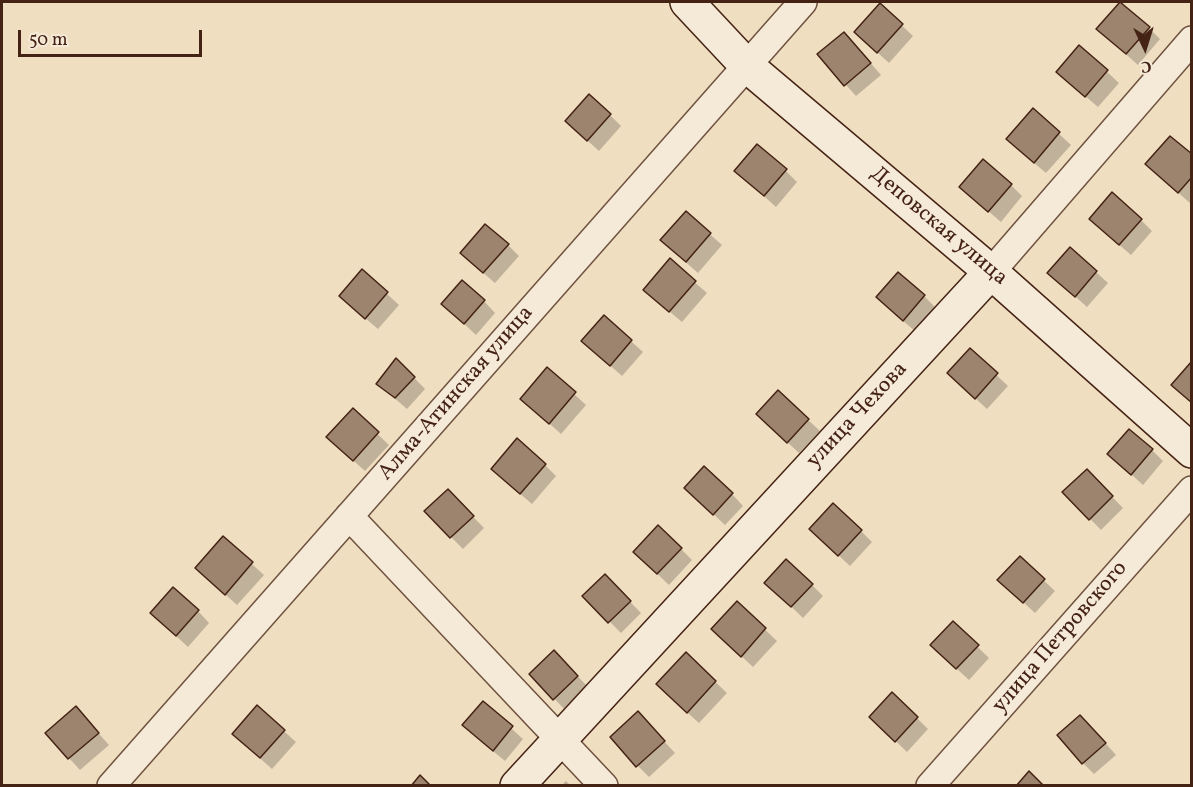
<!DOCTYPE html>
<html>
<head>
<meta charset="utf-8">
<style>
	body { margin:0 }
	#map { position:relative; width:1193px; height:787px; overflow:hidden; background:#f0dec1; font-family:Vollkorn,serif }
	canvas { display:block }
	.frame { position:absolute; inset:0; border:3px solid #442214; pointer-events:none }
	.north { position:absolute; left:1115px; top:18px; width:60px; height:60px; -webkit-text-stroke:4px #f5ead7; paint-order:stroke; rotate:176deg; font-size:16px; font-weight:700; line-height:24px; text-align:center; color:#442214 }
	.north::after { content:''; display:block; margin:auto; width:21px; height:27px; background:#442214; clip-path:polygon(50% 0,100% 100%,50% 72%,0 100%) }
	.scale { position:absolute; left:18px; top:30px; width:184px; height:27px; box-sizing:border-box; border:3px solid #442214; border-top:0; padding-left:8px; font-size:18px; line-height:21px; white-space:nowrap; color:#442214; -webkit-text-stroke:4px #f5ead7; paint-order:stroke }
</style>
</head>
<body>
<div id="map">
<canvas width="1193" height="787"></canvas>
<div class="frame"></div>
<div class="north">С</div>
<div class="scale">50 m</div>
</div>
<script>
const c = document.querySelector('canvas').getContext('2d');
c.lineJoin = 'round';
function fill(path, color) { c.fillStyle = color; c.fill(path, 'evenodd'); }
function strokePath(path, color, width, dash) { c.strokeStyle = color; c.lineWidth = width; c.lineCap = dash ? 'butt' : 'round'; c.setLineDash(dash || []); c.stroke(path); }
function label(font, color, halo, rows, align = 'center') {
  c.font = font + ' Vollkorn,serif'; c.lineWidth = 6; c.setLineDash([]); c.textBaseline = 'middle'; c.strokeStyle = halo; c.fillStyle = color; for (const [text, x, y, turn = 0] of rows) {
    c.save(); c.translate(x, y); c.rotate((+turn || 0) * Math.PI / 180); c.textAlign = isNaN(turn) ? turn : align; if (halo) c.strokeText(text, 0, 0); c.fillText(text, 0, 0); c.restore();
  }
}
const shadow = new Path2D(`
	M880,5L913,36L889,63L867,43Z
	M1149,28L1160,39L1138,65L1110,40Z
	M855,45L881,75L856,96L819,55Z
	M1080,47L1119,83L1098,107L1070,83Z
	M1033,110L1071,145L1046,173L1020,151Z
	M610,115L621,126L599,151L578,132Z
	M1192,156V201L1190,203L1159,176Z
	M736,171H786L797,182L776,207Z
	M1011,185L1022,196L1001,222L973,198Z
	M686,213L722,245L698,273L674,252Z
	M1141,220L1152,231L1131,255L1102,230Z
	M508,245L519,256L495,283L473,264Z
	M670,261L707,293L682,322L657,301Z
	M362,271L399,305L378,329L352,307Z
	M1096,272L1108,283L1087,307L1049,273Z
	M924,296L935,307L915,331L889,309Z
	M484,301L495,313L476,335L443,304Z
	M604,317L643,352L622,376L595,352Z
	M970,350L1008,386L987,409L960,384Z
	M397,360L425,389L407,409L378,384Z
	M547,369L586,405L561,434L522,399Z
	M778,392L820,431L799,453L769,425Z
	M353,411L389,445L365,471L339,448Z
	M1152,450L1163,461L1143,485L1109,454Z
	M545,465L556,476L532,504L504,480Z
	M1087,471L1123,508L1101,530L1064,492Z
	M448,491L484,528L463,549L426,512Z
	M732,494L743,506L725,525L697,499Z
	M861,531L872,542L850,566L822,540Z
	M223,538L264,575L237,605L208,579Z
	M681,549L692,560L669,585L646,563Z
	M1020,558L1055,591L1035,613L1011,591Z
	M605,576L641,613L621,633L584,596Z
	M812,585L823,596L803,618L778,594Z
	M737,603L777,641L753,667L725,641Z
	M198,611L209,623L188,647L163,624Z
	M953,623L989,658L969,680L944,657Z
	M554,652L589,688L565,710L531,674Z
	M686,654L727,693L699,723L669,696Z
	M483,703L523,739L505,761L476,737Z
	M257,707L296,742L272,769L245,745Z
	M76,708L109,745L80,770L47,734Z
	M917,718L928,729L907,752L882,728Z
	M649,725L675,753L649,777L637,765Z
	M1092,728L1116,755L1094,774L1083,763Z
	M566,781L571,786H561Z`);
const building = new Path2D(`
	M1120,2L1150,27L1126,54L1096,29Z
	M880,3L903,24L877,53L854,32Z
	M844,32L871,63L844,86L817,54Z
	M1079,45L1108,70L1085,97L1056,72Z
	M589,94L611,114L587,141L565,121Z
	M1033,108L1060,132L1034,163L1006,139Z
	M1170,136L1192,154V177L1178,193L1145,164Z
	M757,144L787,169L764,196L734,171Z
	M983,159L1012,184L988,212L959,187Z
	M1112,192L1142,219L1119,245L1089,219Z
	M686,211L711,233L686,262L660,240Z
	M485,224L509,244L483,273L460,253Z
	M1070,247L1097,271L1075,297L1047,273Z
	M670,258L696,281L669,312L643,290Z
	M362,269L388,292L365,319L339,296Z
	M898,272L925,295L903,321L876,297Z
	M462,280L485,300L464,324L441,304Z
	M604,315L632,340L610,366L581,341Z
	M970,348L998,373L975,399L947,373Z
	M396,358L415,377L395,398L376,384Z
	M1192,361V403L1171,385Z
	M547,367L576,392L549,424L520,399Z
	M778,390L809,419L787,443L756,414Z
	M353,408L379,432L353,461L326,437Z
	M1129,429L1153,449L1131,475L1107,454Z
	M517,438L546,464L520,494L491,469Z
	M704,466L733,493L713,515L684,488Z
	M1087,469L1113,496L1089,520L1062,492Z
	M448,489L474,516L450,538L424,511Z
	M833,503L862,530L838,556L809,529Z
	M658,525L682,548L657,574L633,552Z
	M223,536L253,562L225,595L195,568Z
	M1020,556L1045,579L1023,603L997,580Z
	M786,559L813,584L791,607L764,583Z
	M605,574L631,601L608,623L582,596Z
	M173,587L199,610L176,636L150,613Z
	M737,601L766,628L741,657L711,629Z
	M953,621L979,645L956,669L930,645Z
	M554,650L578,676L553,700L529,674Z
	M686,652L716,681L687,713L656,684Z
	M892,692L918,717L895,742L869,717Z
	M483,701L513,726L493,751L462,725Z
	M257,705L285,730L260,758L232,734Z
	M76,706L99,733L68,759L45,733Z
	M638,711L665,741L636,767L610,737Z
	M1080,715L1106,743L1082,764L1057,735Z
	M1029,771L1044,786H1016Z
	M420,775L431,786H411Z`);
const street = new Path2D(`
	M991,272L1192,40
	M349,516L604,786
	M111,786L803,2
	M930,786L1192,490`);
const secondary = new Path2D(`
	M687,2L746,65L991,272L1192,451
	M517,786L991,272`);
const streetNames = [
	["Деповская улица",938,227,40],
	["Алма-Атинская улица",457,394,-49],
	["улица Чехова",858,416,-47],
	["улица Петровского",1061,638,-49]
];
fill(shadow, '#0003');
fill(building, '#9d846e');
strokePath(building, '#442214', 1.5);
strokePath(street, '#6f513f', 30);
strokePath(secondary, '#442214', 36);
strokePath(street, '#f5ead7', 27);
strokePath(secondary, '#f5ead7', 33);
label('22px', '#442214', '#f5ead7', streetNames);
</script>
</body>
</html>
